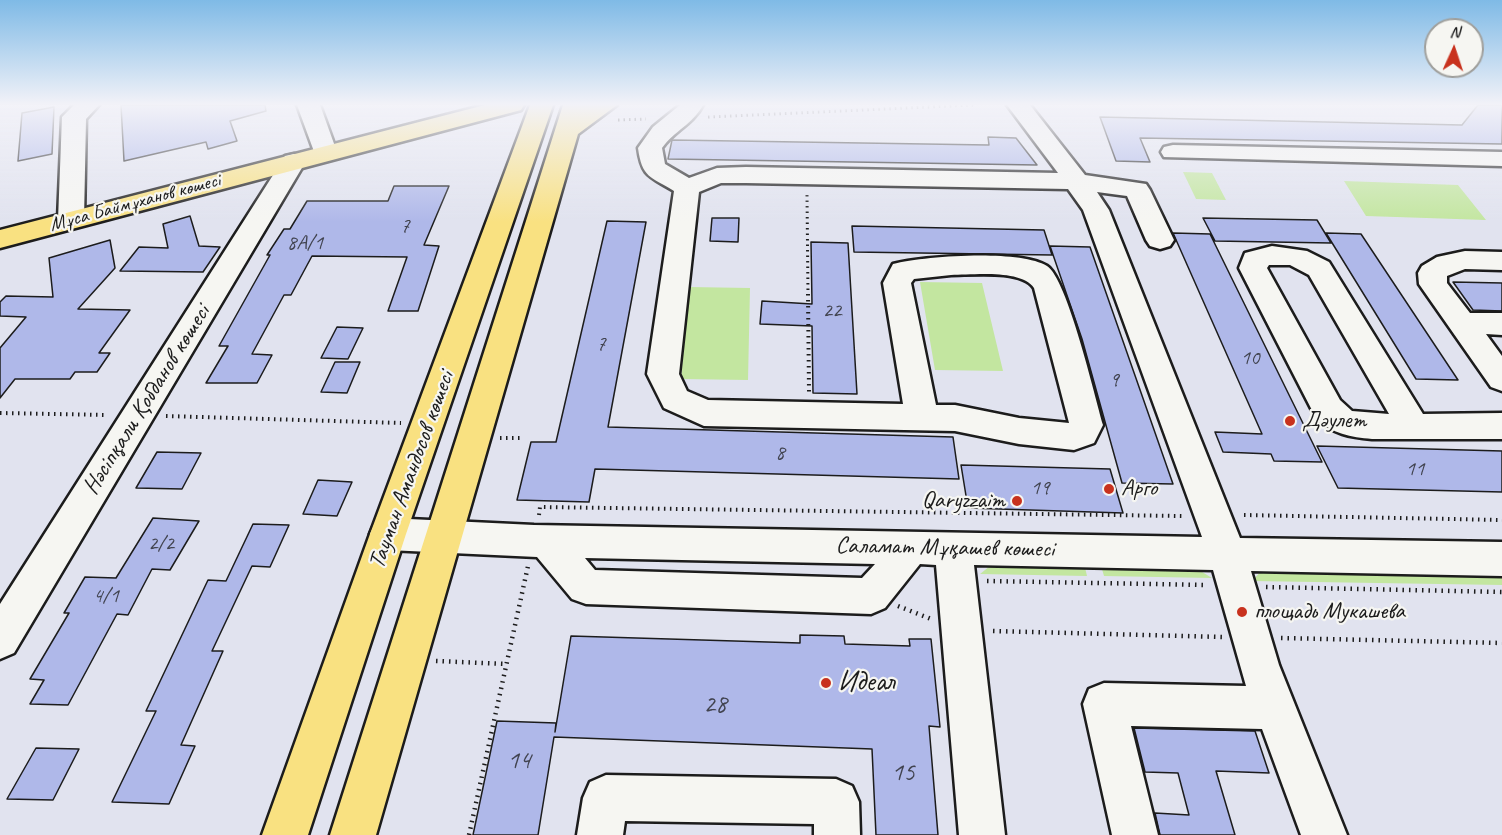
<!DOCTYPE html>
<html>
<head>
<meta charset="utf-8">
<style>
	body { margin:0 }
	#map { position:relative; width:1502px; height:835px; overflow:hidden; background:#e1e3ef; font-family:Caveat,sans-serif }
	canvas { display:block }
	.north { position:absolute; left:1424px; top:18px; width:60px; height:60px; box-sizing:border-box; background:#f6f6f2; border:2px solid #9f9f9c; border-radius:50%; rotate:3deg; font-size:16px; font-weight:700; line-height:24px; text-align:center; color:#1c1c1c }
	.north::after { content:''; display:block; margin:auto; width:21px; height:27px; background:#c8321e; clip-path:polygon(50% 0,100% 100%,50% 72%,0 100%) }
</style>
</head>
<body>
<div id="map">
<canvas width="1502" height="835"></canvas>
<div class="north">N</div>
</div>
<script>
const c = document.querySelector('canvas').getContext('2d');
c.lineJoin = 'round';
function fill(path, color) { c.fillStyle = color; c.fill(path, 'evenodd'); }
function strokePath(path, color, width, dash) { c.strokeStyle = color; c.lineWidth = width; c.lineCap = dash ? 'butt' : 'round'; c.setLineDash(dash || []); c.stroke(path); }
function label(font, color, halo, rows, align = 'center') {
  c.font = font + ' Caveat,sans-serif'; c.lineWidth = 4.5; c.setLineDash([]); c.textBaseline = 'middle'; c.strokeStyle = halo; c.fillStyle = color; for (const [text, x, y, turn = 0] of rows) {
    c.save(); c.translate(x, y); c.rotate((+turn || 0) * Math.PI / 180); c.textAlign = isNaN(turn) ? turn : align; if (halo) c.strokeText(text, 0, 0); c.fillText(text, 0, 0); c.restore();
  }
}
const green = new Path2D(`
	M1183,172L1212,173L1226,200L1196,199Z
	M1344,181L1458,185L1486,220L1366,216Z
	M920,282L982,283L1003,371L935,370Z
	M689,287L750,288L748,380L681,379Z
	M1083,559L1087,576L980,574L995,562Z
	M1099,559L1189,564L1212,578L1104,576Z
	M1264,568L1489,571L1502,576V585L1252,581Z`);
const building = new Path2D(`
	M121,105H265L266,111L230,121L237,141L208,149L206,142L124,161Z
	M1478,105H1502V144L1140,138L1150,162L1116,161L1100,117L1462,125Z
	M54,107L52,154L18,161L22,113Z
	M988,137L1016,138L1037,165L668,159L672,140L989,145Z
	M394,186H449L424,245L439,246L418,311H388L407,257L312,256L291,295H284L252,354L272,355L257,383H206L228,346H219L270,255H267L284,229H290L307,201H388Z
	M190,216L199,246L220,247L203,272L120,271L139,247L168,248L163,224Z
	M712,218H739L738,242L710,241Z
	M1203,218L1317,220L1331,243L1215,241Z
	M607,221L646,222L608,427L953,437L959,479L595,469L589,502L517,500L531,442H556Z
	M852,226L1044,230L1052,255L854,252Z
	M1173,233L1210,234L1322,462L1274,461L1271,454L1223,452L1215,432L1262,434Z
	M1326,233L1361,234L1458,380L1416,379Z
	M110,240L115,268L78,309L130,310L99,353H110L97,372H75L70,379H15L0,398V348L26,317L0,316V302L6,296L53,297L49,258Z
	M811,242L848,243L857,394L813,393L812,326L760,324L762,301L812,304Z
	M1050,246L1090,247L1173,484L1122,483L1082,339Z
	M1453,282L1502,283V311L1473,310Z
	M337,327L363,328L348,359L321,358Z
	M335,362H360L347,393L321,392Z
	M1317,446L1502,451V492L1338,488Z
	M157,452L201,453L182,489L136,488Z
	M961,465L1110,469L1123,513L968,508Z
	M318,480L352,482L337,516L303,514Z
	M153,518L199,521L170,570L152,569L128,615L117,614L68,705L30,704L44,680L30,679L69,613H64L85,577L116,578Z
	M253,524L289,525L270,567L252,566L212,651H223L181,745L195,746L169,804L112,802L156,711H146L208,580L226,581Z
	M800,635L844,636L845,644L910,646L909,639H931L940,727L929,726L938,835H876L872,749L554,737L538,835H473L497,721L556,723L555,732L571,636L800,643Z
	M1134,728L1255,731L1269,773L1216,771L1235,835H1160L1155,813L1189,815L1178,773L1145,772Z
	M36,748L79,749L53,800L7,799Z`);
const pathFar2 = new Path2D(`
	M708,117L973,105
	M618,120L646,119
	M807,195L808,295`);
const pathFar1 = new Path2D(`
	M808,294L809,392
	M0,413L107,415
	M166,416L401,423
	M500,438H521
	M539,515L540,507L1182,516
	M1244,515L1502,520`);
const path = new Path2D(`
	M987,581L1207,585
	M1266,587L1502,592
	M898,606L931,619
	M993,631L1222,637
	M1281,638L1502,643
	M436,661L507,664
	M469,835L528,566`);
const minor = new Path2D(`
	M74,105H99L86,119L84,220L80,226L71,228L62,226L58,220L62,117Z
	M297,105H320L337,152L334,157L325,159L316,157Z
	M680,105H703C693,124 674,131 662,148L665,164L689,178L717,168L746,167L1058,173L1007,105H1030L1085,175L1146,184L1150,190L1174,240L1170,246L1160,249L1150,246L1146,240L1127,196L1097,192L1109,210L1240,538L1502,542V576L1251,571L1279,665L1347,835H1301L1262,729L1131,726L1158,835H1112L1083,704L1089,689L1104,683L1246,686L1213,570L974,565L1005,835H959L936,565L920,564L885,608L871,614L586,604L572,599L537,557L388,550L375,545L370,534L375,523L388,518L534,525L1202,537L1083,210L1068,189L746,183H721L699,192L679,374L687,391L708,400L903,404L883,283L893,264C925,256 1019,249 1047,266C1067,278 1095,397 1103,425L1094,443L1074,450L1019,444L955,431L704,426L664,408L647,374L674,191C650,176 642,178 638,148L653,127ZM951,275C972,275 1021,269 1034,288L1069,423L1019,418L955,405H936L911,283L914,279ZM585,558L875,564L862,578L595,570Z
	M1173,145L1502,152V166L1164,157L1161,152L1164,147Z
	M294,154L303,156L306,161L14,653L0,659V604L282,161L285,156Z
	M1272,246L1307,251L1329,262L1423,414L1502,413V439H1372C1351,437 1332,434 1316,418L1239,268L1245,253ZM1269,265H1290L1309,275L1389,414L1352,411L1340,400L1267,268Z
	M1465,251L1502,252V270L1465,269L1447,276V283L1470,313H1502V335L1486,334L1502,356V391L1491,387L1419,284L1418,273L1422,266L1437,257Z
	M606,775L836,779L852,786L859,802L860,835H814V824L625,821L623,835H577L583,798L590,782Z`);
const major = new Path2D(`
	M485,105H524L521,110L0,248V230Z
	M530,105H553L406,534L308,835H262L370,534Z
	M563,105H617L578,134L376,835H330Z`);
const markers = [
	[1290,421,6,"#c8321e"],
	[1109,489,6,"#c8321e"],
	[1017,501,6,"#c8321e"],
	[1242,612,6,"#c8321e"],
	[826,683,6,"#c8321e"]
];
const farStreetnames = [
	["Мұса Баймұханов көшесі",135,203,-15]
];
const numberNames = [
	["7",405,226],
	["8А/1",305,243],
	["22",832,311],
	["7",601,344],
	["10",1250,358],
	["9",1114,380],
	["8",780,453],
	["11",1415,469],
	["19",1040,488],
	["2/2",161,544],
	["4/1",106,596]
];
const streetNames = [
	["Нәсіпқали Қобданов көшесі",147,400,-58],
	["Тауман Амандосов көшесі",412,470,-70],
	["Саламат Мұқашев көшесі",945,548,1]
];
const poiNames = [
	["Дәулет",1302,421],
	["Арго",1121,489],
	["Qaryzzaim",1005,501,"right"],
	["площадь Мукашева",1254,612]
];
const nearNumbernames = [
	["28",715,705],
	["14",519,761],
	["15",903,773]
];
const nearPoinames = [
	["Идеал",838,683]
];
fill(green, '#c3e6a0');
fill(building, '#afb8e9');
strokePath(building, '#1c1c1c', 1.5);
strokePath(minor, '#1c1c1c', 5);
strokePath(major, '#1c1c1c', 5);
strokePath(pathFar2, '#1c1c1c', 3, [1.5, 4]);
strokePath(pathFar1, '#1c1c1c', 4, [1.5, 4.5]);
strokePath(path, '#1c1c1c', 4.5, [1.5, 5]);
fill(minor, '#f6f6f2');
fill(major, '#f9e181');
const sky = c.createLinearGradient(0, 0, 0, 222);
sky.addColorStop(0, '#7fbae6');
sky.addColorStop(0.47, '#f2f2f8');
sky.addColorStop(1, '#f2f2f800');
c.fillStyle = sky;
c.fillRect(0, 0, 1502, 222);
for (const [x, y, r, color] of markers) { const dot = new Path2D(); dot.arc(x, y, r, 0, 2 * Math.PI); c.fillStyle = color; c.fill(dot); strokePath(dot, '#f6f6f2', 2); }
label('20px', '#1c1c1c', '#f6f6f2', farStreetnames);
label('21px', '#41434f', null, numberNames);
label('24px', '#1c1c1c', '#f6f6f2', streetNames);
label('24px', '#1c1c1c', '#f6f6f2', poiNames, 'left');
label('26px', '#41434f', null, nearNumbernames);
label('28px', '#1c1c1c', '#f6f6f2', nearPoinames, 'left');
</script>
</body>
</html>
